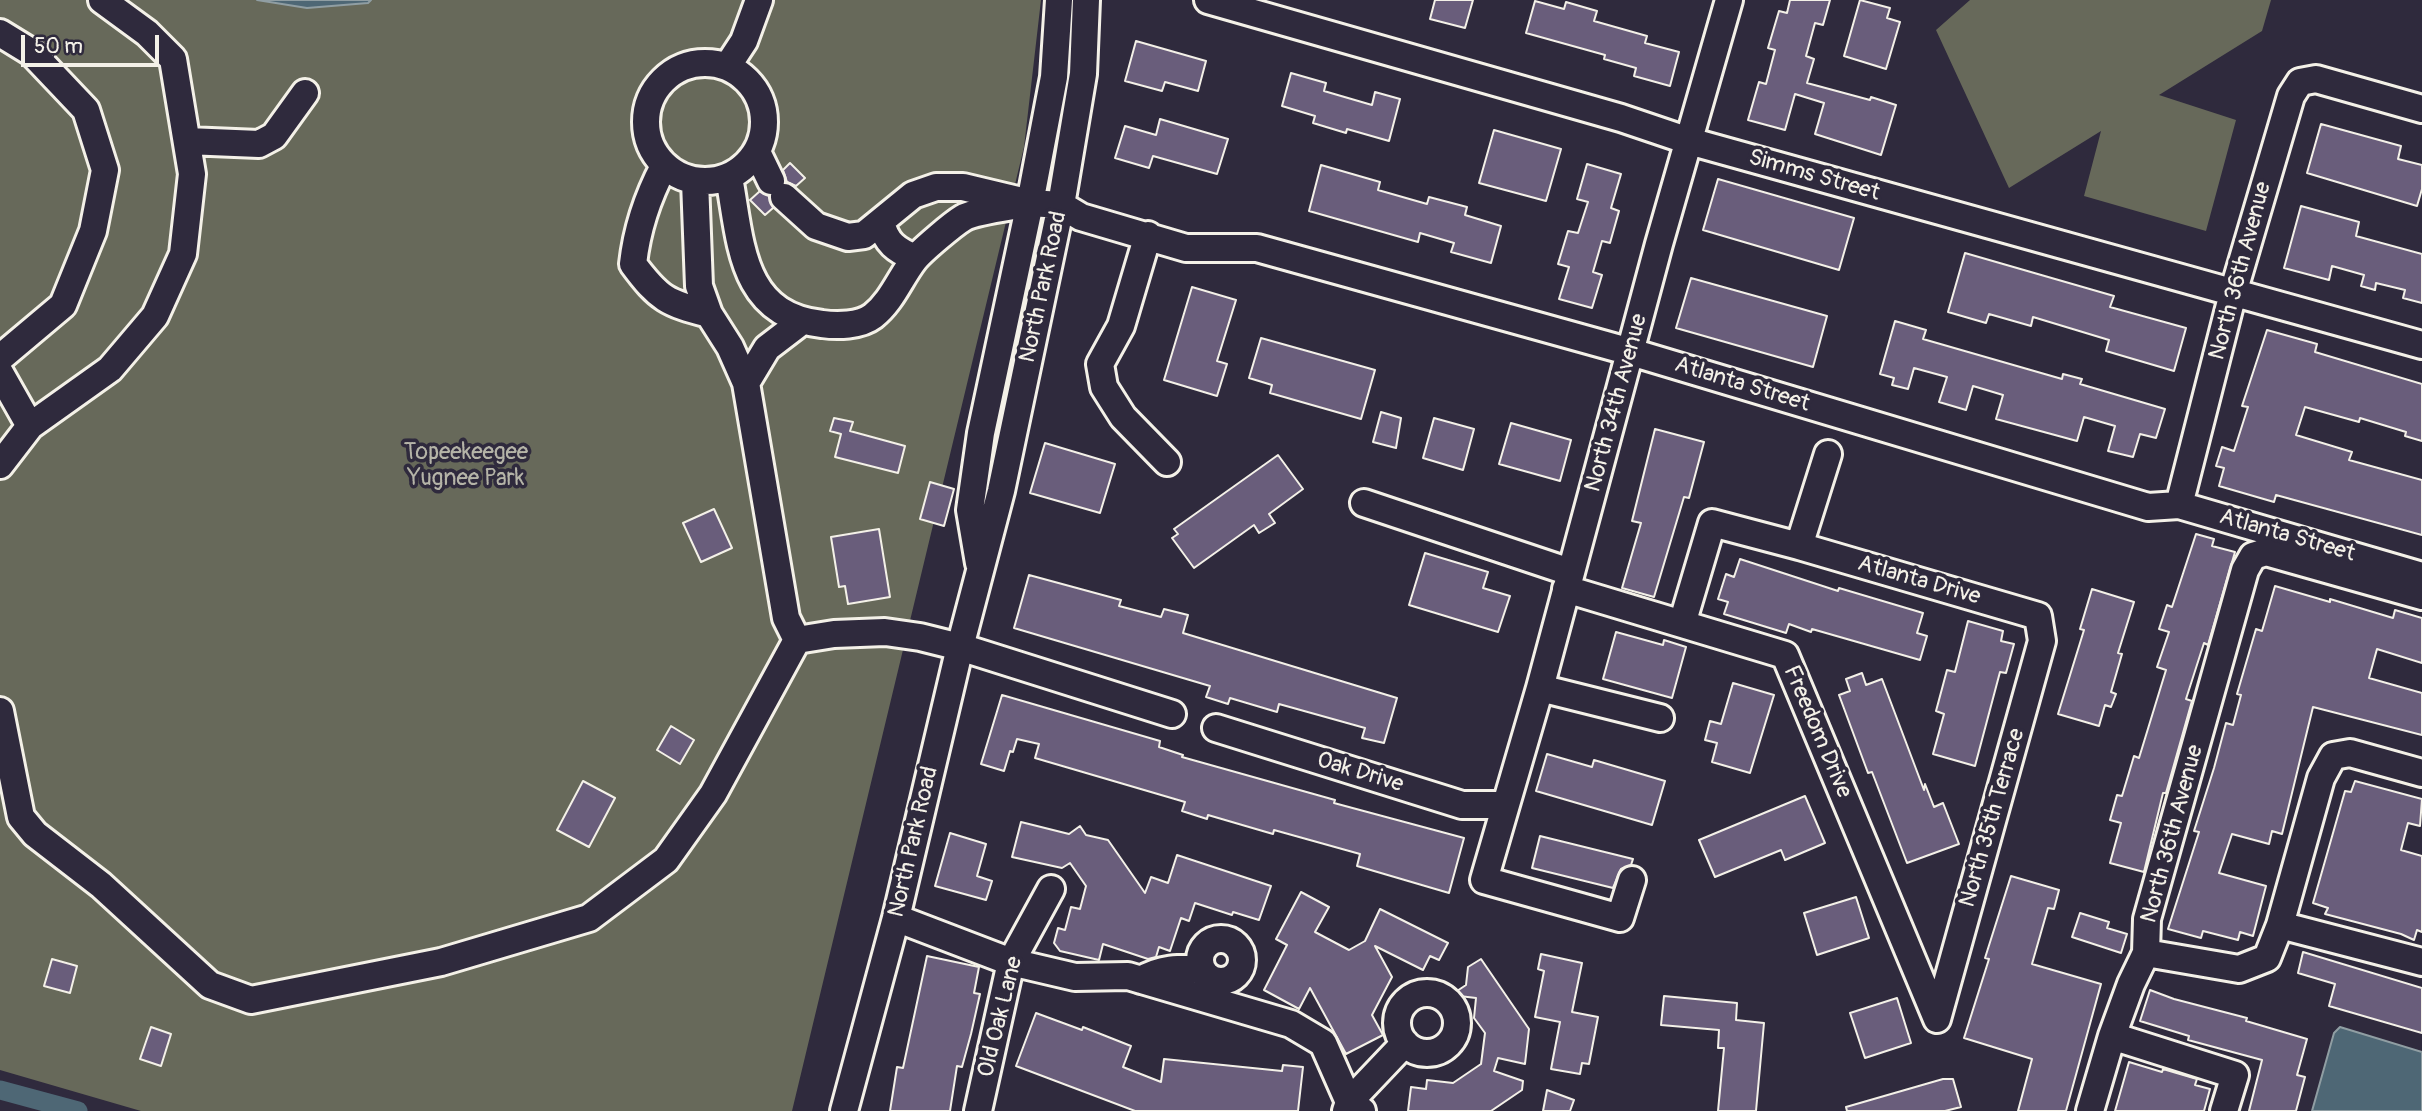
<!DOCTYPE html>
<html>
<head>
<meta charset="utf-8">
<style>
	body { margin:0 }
	#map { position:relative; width:2422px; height:1111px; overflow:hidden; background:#2f2a3d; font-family:Pangolin,sans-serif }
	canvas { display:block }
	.scale { position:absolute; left:21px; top:35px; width:138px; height:32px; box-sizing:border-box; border:4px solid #f4f1e8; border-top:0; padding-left:9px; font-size:21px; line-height:24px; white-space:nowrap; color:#f4f1e8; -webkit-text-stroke:5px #2f2a3d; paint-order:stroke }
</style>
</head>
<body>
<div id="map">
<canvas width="2422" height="1111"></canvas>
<div class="scale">50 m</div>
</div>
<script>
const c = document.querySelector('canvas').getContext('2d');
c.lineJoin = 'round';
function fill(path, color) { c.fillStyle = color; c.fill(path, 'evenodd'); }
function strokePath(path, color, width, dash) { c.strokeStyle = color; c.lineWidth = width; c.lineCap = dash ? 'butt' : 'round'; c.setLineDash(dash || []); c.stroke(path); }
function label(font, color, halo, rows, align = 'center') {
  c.font = font + ' Pangolin,sans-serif'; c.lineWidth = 7; c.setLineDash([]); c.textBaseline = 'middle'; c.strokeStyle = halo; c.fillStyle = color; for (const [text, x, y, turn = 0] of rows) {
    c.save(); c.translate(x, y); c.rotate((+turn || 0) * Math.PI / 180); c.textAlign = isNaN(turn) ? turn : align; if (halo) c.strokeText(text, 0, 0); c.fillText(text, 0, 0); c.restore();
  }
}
const green = new Path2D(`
	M0,0H1041L1024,147L792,1111H141L0,1070Z
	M1970,0H2271L2262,31L2159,95L2236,120L2206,231L2084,196L2101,131L2009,188L1936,30Z`);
const water = new Path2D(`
	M257,0H371L368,3L307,8Z
	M2340,1027L2422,1052V1111H2312L2334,1033Z`);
const canal = new Path2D(`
	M0,1090L78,1111`);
const building = new Path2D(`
	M1435,0H1473L1465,28L1430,19Z
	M1790,0H1830L1823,25L1815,23L1806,56L1814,59L1807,83L1870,100L1871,97L1896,105L1881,155L1815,134L1824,103L1795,94L1785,130L1748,120L1759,82L1766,84L1775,50L1768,48L1779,11L1787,13Z
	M1860,0L1890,8L1887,18L1900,22L1886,69L1844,56Z
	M1535,1L1564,9L1566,2L1597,11L1594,21L1647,36L1645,43L1679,52L1670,86L1634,76L1636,68L1604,59L1605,55L1526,33Z
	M1136,41L1206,61L1198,91L1165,82L1162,91L1125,81Z
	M1291,73L1326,83L1324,91L1372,105L1375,92L1400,99L1389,141L1347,129L1346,133L1313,123L1315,116L1282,106Z
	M1160,119L1228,139L1217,174L1153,156L1149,168L1115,158L1125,126L1156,135Z
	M2321,124L2401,146L2398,159L2422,165V189L2417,206L2307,173Z
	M1494,130L1561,149L1546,201L1479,183Z
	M790,163L805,178L796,186L787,182L783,170Z
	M1587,164L1621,174L1611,208L1619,211L1610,243L1602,241L1593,272L1602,275L1592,308L1559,299L1569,267L1558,264L1568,231L1578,233L1588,202L1577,199Z
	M1321,165L1380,182L1378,190L1427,204L1429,197L1467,207L1465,215L1501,226L1491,263L1451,252L1454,243L1420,233L1418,242L1309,211Z
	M1718,179L1854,218L1839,270L1703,230Z
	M760,191L769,196L773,208L765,215L750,200Z
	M2301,206L2359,222L2356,236L2422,254V303L2403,298L2405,290L2376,283L2375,290L2361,286L2364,275L2332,266L2329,280L2284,268Z
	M1965,253L2114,296L2110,307L2186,328L2174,371L2106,351L2109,340L2033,317L2031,326L1989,314L1986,323L1948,312Z
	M1691,278L1827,316L1813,367L1676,328Z
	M1192,287L1236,300L1217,361L1227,364L1217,396L1164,380Z
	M1895,321L1926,330L1923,339L2062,379L2063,374L2082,379L2080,384L2165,409L2156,438L2140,434L2133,457L2108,451L2115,426L2084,417L2077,441L1996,419L2003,395L1973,386L1966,410L1939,402L1947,377L1914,368L1908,389L1892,385L1894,378L1880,374Z
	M2267,330L2317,344L2315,352L2422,384V441L2405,436L2406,432L2360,418L2359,422L2305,407L2296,435L2352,452L2349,460L2422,480V535L2276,495L2274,502L2219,486L2224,468L2216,466L2222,447L2234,451L2248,407L2242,406Z
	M1261,338L1375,370L1361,419L1270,393L1272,385L1249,378Z
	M1381,412L1401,418L1396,448L1373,442Z
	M834,418L853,422L850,431L905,446L898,473L835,457L841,434L830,431Z
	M1434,418L1474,429L1463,470L1423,458Z
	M1511,423L1571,440L1560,481L1499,464Z
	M1655,429L1704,442L1689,498L1684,497L1654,597L1622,588L1641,523L1632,521Z
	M1045,443L1115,464L1100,513L1030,493Z
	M1278,455L1303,489L1269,514L1275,523L1259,533L1254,525L1194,568L1172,538L1178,534L1174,529Z
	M930,482L954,489L944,526L920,519Z
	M714,509L732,548L701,562L683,523Z
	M879,529L890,597L848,604L845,586L839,587L831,537Z
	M2196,534L2214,539L2212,546L2235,552L2208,645L2204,643L2186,699L2192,701L2166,793H2163L2144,872L2110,863L2121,823L2110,820L2117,795L2122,796L2134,756L2139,758L2166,670L2157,667L2169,632L2159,629L2167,605L2172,607Z
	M1425,553L1488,572L1483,588L1510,596L1498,632L1409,605Z
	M1740,559L1838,591L1839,588L1923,613L1917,633L1927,636L1920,660L1812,629L1811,632L1789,624L1786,633L1724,614L1728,602L1718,599L1726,574L1734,577Z
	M1029,575L1121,600L1119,606L1161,617L1164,609L1188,615L1183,633L1397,698L1384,743L1362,738L1365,728L1279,704L1277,712L1230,698L1228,704L1206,697L1210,686L1014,628Z
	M2275,586L2330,602V599L2393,618L2395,610L2422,618V663L2377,649L2369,678L2422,693V735L2313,707L2282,834L2272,831L2269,844L2232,834L2219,873L2266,886L2253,936L2240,932L2238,940L2203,931L2201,938L2168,929L2199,832L2194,831L2214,768L2226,723L2233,725L2241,695L2237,694L2256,629L2262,631Z
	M2092,589L2134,602L2118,653L2122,654L2111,692L2116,694L2111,707L2105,705L2099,726L2058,714L2084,630L2080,629Z
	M1968,621L2003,631L2001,641L2014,644L2006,673L2000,672L1975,766L1933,754L1944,714L1936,711L1947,670L1955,672Z
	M1616,632L1663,645L1664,640L1686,647L1672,698L1603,679Z
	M1862,673L1866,685L1882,679L1924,790L1925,784L1934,807L1943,803L1959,844L1907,863L1872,772L1868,773L1839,695L1850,691L1846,679Z
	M1733,683L1774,695L1750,773L1712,762L1717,743L1705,740L1710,721L1721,724Z
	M1002,695L1160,741L1159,747L1183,755L1182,757L1335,800L1334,803L1464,838L1449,893L1357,866L1360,854L1274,830L1273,834L1208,815L1207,819L1182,811L1185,802L1035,758L1039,744L1017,739L1013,752L1010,751L1004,771L981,764Z
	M671,726L694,740L680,764L657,750Z
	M1547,754L1592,767L1594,760L1665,781L1652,825L1536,791Z
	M583,781L615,798L589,847L557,830Z
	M2355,781L2422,799L2420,826L2408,823L2401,850L2422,856V932L2417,930L2414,940L2401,934L2325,914L2328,908L2313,903L2345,791L2351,792Z
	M1805,796L1825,843L1785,860L1781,850L1715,877L1699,840Z
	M1021,822L1069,834L1080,826L1086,835L1108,840L1145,893L1151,877L1168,883L1177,855L1271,886L1259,920L1233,912L1232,915L1195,903L1189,921L1181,918L1170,951L1159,947L1156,957L1148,959L1103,944L1099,960L1060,951L1054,943L1058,928L1065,930L1071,907L1080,909L1086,886L1070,863L1062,868L1012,857Z
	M950,833L986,844L977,876L992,881L986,900L935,886Z
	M1540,836L1633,859L1631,865L1621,869L1613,888L1532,868Z
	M2011,876L2059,890L2054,909L2048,908L2032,964L2101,984L2066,1111H2018L2032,1059L1964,1038L1989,959L1985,958Z
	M1301,892L1329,907L1315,932L1349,950L1365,941L1380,909L1448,943L1439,960L1430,956L1423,970L1375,946L1392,977L1372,1015L1383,1035L1346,1054L1310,988L1299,1009L1264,990L1287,945L1276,939Z
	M1856,897L1869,938L1817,955L1804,913Z
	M2080,913L2109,922L2107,928L2127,934L2121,953L2072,937Z
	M2303,952L2422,988V1033L2329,1006L2335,984L2298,973Z
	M1541,954L1582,963L1572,1012L1598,1017L1589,1064L1582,1063L1580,1074L1551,1069L1560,1022L1535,1017L1544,971L1538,969Z
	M927,956L979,967L974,993L980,994L971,1034L962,1067L957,1066L950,1111H890L897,1067L903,1068Z
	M52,959L77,966L70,993L44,986Z
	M1481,959L1529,1029L1525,1064L1498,1058L1494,1071L1523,1081L1522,1090L1491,1111H1408L1411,1087L1426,1089L1427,1080L1453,1083L1481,1064L1485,1033L1474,1018L1476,998L1451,995L1466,985L1468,967Z
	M2150,990L2174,999L2247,1018L2246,1021L2307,1039L2297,1075L2305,1077L2296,1111H2249L2262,1060L2188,1040L2189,1036L2140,1021Z
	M1664,996L1737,1003L1736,1020L1764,1023L1756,1111H1718L1724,1048H1718L1719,1030L1661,1025Z
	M1897,998L1911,1043L1865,1058L1850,1013Z
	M1036,1013L1082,1030L1083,1027L1131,1046L1123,1067L1161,1082L1164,1059L1282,1071L1283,1065L1303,1067L1298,1111H1135L1016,1066Z
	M151,1027L171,1034L161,1066L140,1059Z
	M2129,1062L2162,1072L2163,1069L2197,1079L2195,1085L2210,1089L2204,1111H2115Z
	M1943,1079H1953L1961,1107L1945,1111H1847L1846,1107Z
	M1547,1090L1574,1100L1570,1111H1543Z`);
const minor = new Path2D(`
	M1208,0L1621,118L1689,141L2422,345
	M0,33L31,52L86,110L105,170L93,231L63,305L0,358
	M646 122a59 59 0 1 1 118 0a59 59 0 1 1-118 0Z
	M727,67L744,41L759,0
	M187,141L259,144L274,136L305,93
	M757,152L771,181
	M664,166C647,198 637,228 633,264C659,299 667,303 709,314
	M729,177C741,242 740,315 822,324C837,326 860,326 873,316C892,301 900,278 914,260C921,251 953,224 963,218C975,211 1010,207 1025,204
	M784,197L816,226L848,237L864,235L913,195L936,187H963L1030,203L1061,205L1081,217L1186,248H1257L1631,352L2148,507L2179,505L2422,576
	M881,222C886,243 896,250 915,258
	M1148,235L1121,326L1100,364L1104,387L1123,417L1167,462
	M0,373L30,426
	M746,383L767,348L801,322
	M0,465L30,426L110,369L155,316L183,254L192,174L173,59L147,33L102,0
	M1364,503L1570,572
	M2179,505L2233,293L2291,96L2300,82L2316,79L2422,109
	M1799,546L2038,616L2042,641L1937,1019
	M979,563L970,510L981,433L1030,203L1054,77L1059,0
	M1566,589L1785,655L1937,1019
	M1682,624L1712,523L1799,546L1828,454
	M797,640L834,634L885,632L920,637L960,647L1172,714
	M1540,688L1660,718
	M0,711L21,817L35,834L101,885L210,985L251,1000L441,962L589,918L666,860L713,794L797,640L786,618L746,383L730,347L709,314L699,286L695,181
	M1216,728L1462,805H1505
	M1632,880L1620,918L1484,880L1540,688L1659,244L1729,0
	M896,918L1011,962L1075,977L1128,976L1291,1024L1323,1043L1349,1102L1362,1111
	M2280,925L2422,962
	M1200 960a21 21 0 1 1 42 0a21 21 0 1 1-42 0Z
	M2146,953L2239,969L2267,958L2280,925L2321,778L2333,756L2350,753L2422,773
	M1141,980C1161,968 1179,968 1202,969
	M1397 1023a30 30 0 1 1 60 0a30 30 0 1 1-60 0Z
	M2112,1036L2235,1075L2224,1111
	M844,1111L896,918L960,647L1001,491L1061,205L1083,74L1086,0
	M978,1111L1011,962L1051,889
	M1346,1111L1349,1102L1405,1043
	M2090,1111L2112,1036L2131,984L2146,953L2147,919L2245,570L2253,556L2266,552L2422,596`);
const streetNames = [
	["Simms Street",1814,176,16],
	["North 36th Avenue",2241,271,-75],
	["North Park Road",1044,287,-78],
	["Atlanta Street",1742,385,17],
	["North 34th Avenue",1617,403,-75],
	["Atlanta Street",2287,536,16],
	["Atlanta Drive",1919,581,16],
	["Freedom Drive",1817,732,67],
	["Oak Drive",1360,773,17],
	["North 35th Terrace",1993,818,-74],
	["North 36th Avenue",2173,834,-75],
	["North Park Road",914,842,-77],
	["Old Oak Lane",1001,1017,-76]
];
const parkNames = [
	["Topeekeegee",466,453],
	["Yugnee Park",466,479]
];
fill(green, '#67695a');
fill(water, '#4e6775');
strokePath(water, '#909ea3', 2);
strokePath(canal, '#4e6775', 19);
fill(building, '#695d7b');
strokePath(building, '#f4f1e8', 2);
strokePath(minor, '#f4f1e8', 32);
strokePath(minor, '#2f2a3d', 26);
label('23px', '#f4f1e8', '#2f2a3d', streetNames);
label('23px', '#b5b4a8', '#2f2a3d', parkNames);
</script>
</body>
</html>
